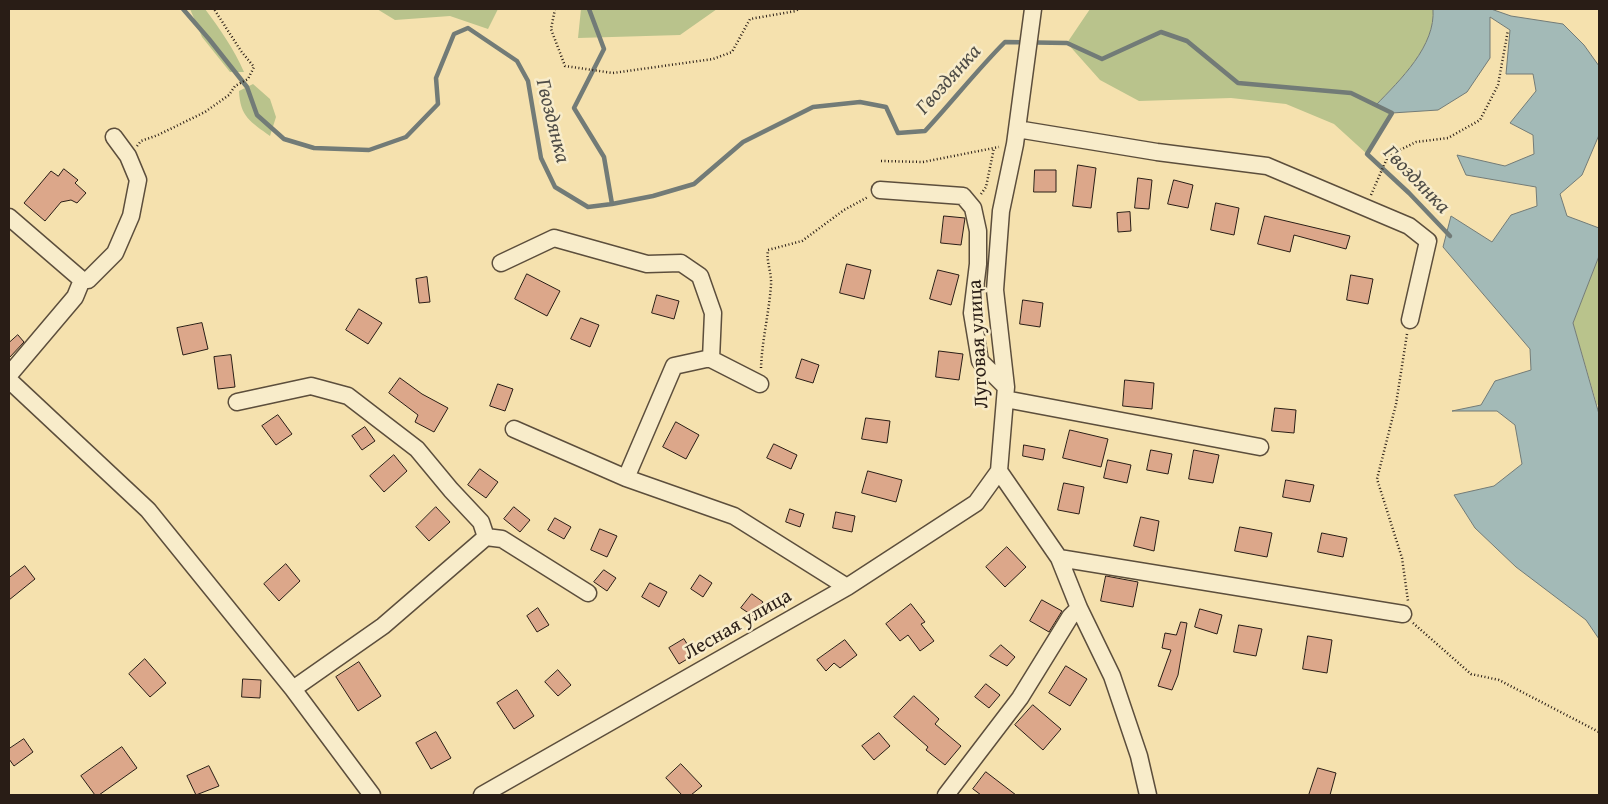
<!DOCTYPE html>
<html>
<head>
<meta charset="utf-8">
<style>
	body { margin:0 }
	#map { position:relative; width:1608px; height:804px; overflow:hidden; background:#f5e1ae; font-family:"Gentium Book Plus",serif }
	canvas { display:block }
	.frame { position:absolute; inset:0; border:10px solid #291d16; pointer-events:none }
</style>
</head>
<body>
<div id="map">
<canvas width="1608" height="804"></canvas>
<div class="frame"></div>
</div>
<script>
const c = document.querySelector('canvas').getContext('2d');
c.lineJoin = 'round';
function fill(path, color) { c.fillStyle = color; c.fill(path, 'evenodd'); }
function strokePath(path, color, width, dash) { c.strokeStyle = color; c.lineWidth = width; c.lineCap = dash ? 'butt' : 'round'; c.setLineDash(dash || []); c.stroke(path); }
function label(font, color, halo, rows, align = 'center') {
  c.font = font + ' "Gentium Book Plus",serif'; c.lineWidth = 5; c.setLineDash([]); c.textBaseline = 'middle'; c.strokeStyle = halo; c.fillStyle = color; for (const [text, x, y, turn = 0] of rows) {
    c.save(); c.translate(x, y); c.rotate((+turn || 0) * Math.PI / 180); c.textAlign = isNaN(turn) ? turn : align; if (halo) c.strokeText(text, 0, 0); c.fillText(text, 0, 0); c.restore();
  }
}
const green = new Path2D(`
	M190,9H205C220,29 234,49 244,72H230L202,37Z
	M377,9H498L488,29L450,16L395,20Z
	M581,9H717L680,35L578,38Z
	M1090,9H1433C1436,46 1400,80 1376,105L1392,113L1367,154L1334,124L1286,104L1231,98L1139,101L1100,80L1067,43Z
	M253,84L270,99L276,117L270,136C251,122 240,117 239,91Z
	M1599,256V404L1597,405L1573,323Z`);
const water = new Path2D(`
	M1433,9H1491L1511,16L1563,24L1584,45L1599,66V135L1582,175L1560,194L1567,216L1599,228V256L1573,323L1599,414V639L1586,620L1516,567L1475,528L1454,495L1494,486L1522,464L1515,425L1497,411H1452L1481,405L1495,381L1531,370L1530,349L1443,247L1451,216L1492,242L1511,215L1537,206L1536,187L1466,175L1457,155L1505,166L1534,154L1533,135L1510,123L1536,91L1533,74H1506L1510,30L1490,17V58L1467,92L1438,110L1392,113L1376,105C1400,80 1436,46 1433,9Z`);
const stream = new Path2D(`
	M183,9L209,39L247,87L257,115L284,139L314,148L369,150L406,137L438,104L436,78L454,34L468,28L517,61L528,81L541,158L555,187L588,207L612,204L653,196L694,184L743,142L813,107L860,102L886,107L898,133L925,131C952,102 977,70 1005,42L1067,43L1102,59L1161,32L1187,41L1238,83L1351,93L1392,113L1367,154L1409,193L1450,236
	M589,9L604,49L574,108L604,157L612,204`);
const building = new Path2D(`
	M1078,165L1096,168L1091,208L1073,206Z
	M64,169L78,180L75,183L86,193L77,203L71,200L61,202L45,221L24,203L51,171L58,176Z
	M1035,170H1056V192H1034Z
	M1138,178L1152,180L1149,209L1135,208Z
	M1174,180L1193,185L1188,208L1168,204Z
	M1216,203L1239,208L1234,235L1211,230Z
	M1130,212L1131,231L1118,232L1117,213Z
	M944,216L965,218L961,245L941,243Z
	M1265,216L1350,236L1346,249L1294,235L1290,252L1258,244Z
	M847,264L871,270L864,299L840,293Z
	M938,270L959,275L951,305L930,299Z
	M527,274L560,291L547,316L515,299Z
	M1351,275L1373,279L1368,304L1347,300Z
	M427,277L430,302L419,303L416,279Z
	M657,295L679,301L674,319L652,313Z
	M1023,300L1043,303L1040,327L1020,324Z
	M359,309L382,323L368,344L346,330Z
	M581,318L599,325L590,347L571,339Z
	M202,323L208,349L183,355L177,328Z
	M18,335L24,342L9,358V343Z
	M939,351L963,354L959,380L936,377Z
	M231,355L235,387L218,389L214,357Z
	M802,359L819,365L813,383L796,378Z
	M400,378L422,394L448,408L434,432L415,422L418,415L389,393Z
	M1125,380L1154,383L1152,409L1123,406Z
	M498,384L513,389L505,411L490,406Z
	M1275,408L1296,410L1294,433L1272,431Z
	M278,415L292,434L276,445L262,426Z
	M866,418L890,421L887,443L862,439Z
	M676,422L699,435L686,459L663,447Z
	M365,427L375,441L362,450L352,436Z
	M1070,430L1108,439L1101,467L1063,458Z
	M774,444L797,455L791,469L767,458Z
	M1024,445L1045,449L1043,460L1023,456Z
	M1151,450L1172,454L1168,474L1147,470Z
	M1194,450L1219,455L1213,483L1189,479Z
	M394,455L407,471L384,492L370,476Z
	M1108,460L1131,465L1127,483L1104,478Z
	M480,469L498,482L486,498L468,485Z
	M868,471L902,480L896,502L862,493Z
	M1286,480L1314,485L1310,502L1283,497Z
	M1064,483L1084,487L1079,514L1058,510Z
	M436,507L450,522L429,541L416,527Z
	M514,507L530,520L520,532L504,519Z
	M790,509L804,514L800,527L786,522Z
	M836,512L855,516L852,532L833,528Z
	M1141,517L1159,521L1154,551L1134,546Z
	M555,518L571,527L564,539L548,530Z
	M1240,527L1272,533L1267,557L1235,551Z
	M600,529L617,536L607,557L591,550Z
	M1322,533L1347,538L1343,557L1318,552Z
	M1007,547L1026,567L1005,587L986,567Z
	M286,564L300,581L279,601L264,584Z
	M25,566L35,579L9,600V578Z
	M604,570L616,578L607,591L594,582Z
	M700,575L712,583L703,597L691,589Z
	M1106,576L1138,582L1133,607L1101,601Z
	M650,583L667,592L659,607L642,597Z
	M752,594L763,602L753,616L741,608Z
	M1042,600L1062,611L1049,632L1030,621Z
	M911,604L925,622L921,624L934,641L920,651L908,635L900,641L886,624Z
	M538,608L549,625L537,632L527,616Z
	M1200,609L1222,615L1217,634L1195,627Z
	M1181,622L1187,623L1178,675L1172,690L1158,686L1171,650L1162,648L1165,633L1176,635Z
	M1239,625L1262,629L1256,656L1234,652Z
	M1308,636L1332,640L1327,673L1303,669Z
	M684,639L694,655L679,664L669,648Z
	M845,640L857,655L840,668L834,663L826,671L817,660Z
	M1001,645L1015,657L1007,666L990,656Z
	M145,659L166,683L150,697L129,674Z
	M359,662L381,696L358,711L336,677Z
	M1066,666L1087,679L1070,706L1049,693Z
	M558,670L571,685L558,696L545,682Z
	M243,679L261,680L260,698L242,697Z
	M986,684L1000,695L989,708L975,697Z
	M517,690L534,716L514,729L497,703Z
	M914,696L939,719L935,724L961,746L945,765L926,750L928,747L894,717Z
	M1033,705L1061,729L1043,750L1015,725Z
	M436,732L451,758L431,769L416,743Z
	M879,733L890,746L874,760L862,746Z
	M24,739L33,752L14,766L9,759V749Z
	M122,747L137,768L99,795H95L81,776Z
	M681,764L702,786L691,795H682L666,778Z
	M209,766L219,786L196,795L187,776Z
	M1318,768L1336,773L1330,795H1309Z
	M986,772L1016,795H981L973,789Z`);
const path = new Path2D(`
	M555,9L551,29L565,66L613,73L713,59L732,52L750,19L796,11L798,9
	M137,146L141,141L158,135L205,112L229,95L235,86L248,79L254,67L241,51L214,9
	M881,161L923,162L999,147
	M981,194L986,187L994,148
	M1371,195L1388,156L1416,142L1448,138L1480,120L1498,85L1508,30
	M1407,334L1396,404L1377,479L1402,558L1408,601
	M761,368C762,340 769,313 771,285C772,273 766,262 768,250L802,241L844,210L868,197
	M1413,623L1471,674L1499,680L1599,732`);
const minor = new Path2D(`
	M1033,9L1015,144L1001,211L995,290L1006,387L999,471L1059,558L1079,608L1112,676L1139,756L1148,795
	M1017,129L1157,152L1267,166L1409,226L1428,241L1410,320
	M880,190L963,196L973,208L978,231V264L972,313L980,361L1006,387
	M9,217L82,280L75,297L9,375
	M501,263L554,238L647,264L681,263L700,276L713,313L711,359
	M82,280H88L115,253L131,216L138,180L128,156L114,137
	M9,380L148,510L293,689L372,795
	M1005,399L1260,447
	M237,402L311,386L348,396L417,449L451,490L481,522L486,537L383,626L293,689
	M514,429L626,478L734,516L847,587
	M626,478L674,366L706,359H711L760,384
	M486,537L502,539L588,593
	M1059,558L1403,614
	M482,795L847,587L976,503L999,471
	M946,795L1020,698L1070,617L1079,608`);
const streetNames = [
	["Луговая улица",979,344,-93],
	["Лесная улица",738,625,-30]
];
const waterNames = [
	["Гвоздянка",949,80,-48],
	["Гвоздянка",552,121,76],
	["Гвоздянка",1416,180,46]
];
fill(green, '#b9c38c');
fill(water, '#a3bab7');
strokePath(water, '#727b77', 1);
strokePath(stream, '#727b77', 4.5);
fill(building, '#dca78a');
strokePath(building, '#291d16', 1);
strokePath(minor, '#5c4e3c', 19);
strokePath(path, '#291d16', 2.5, [1, 2.5]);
strokePath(minor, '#f8ecca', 16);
label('20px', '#291d16', '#f8ecca', streetNames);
label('italic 21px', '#4e4c46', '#f8ecca', waterNames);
</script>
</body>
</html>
